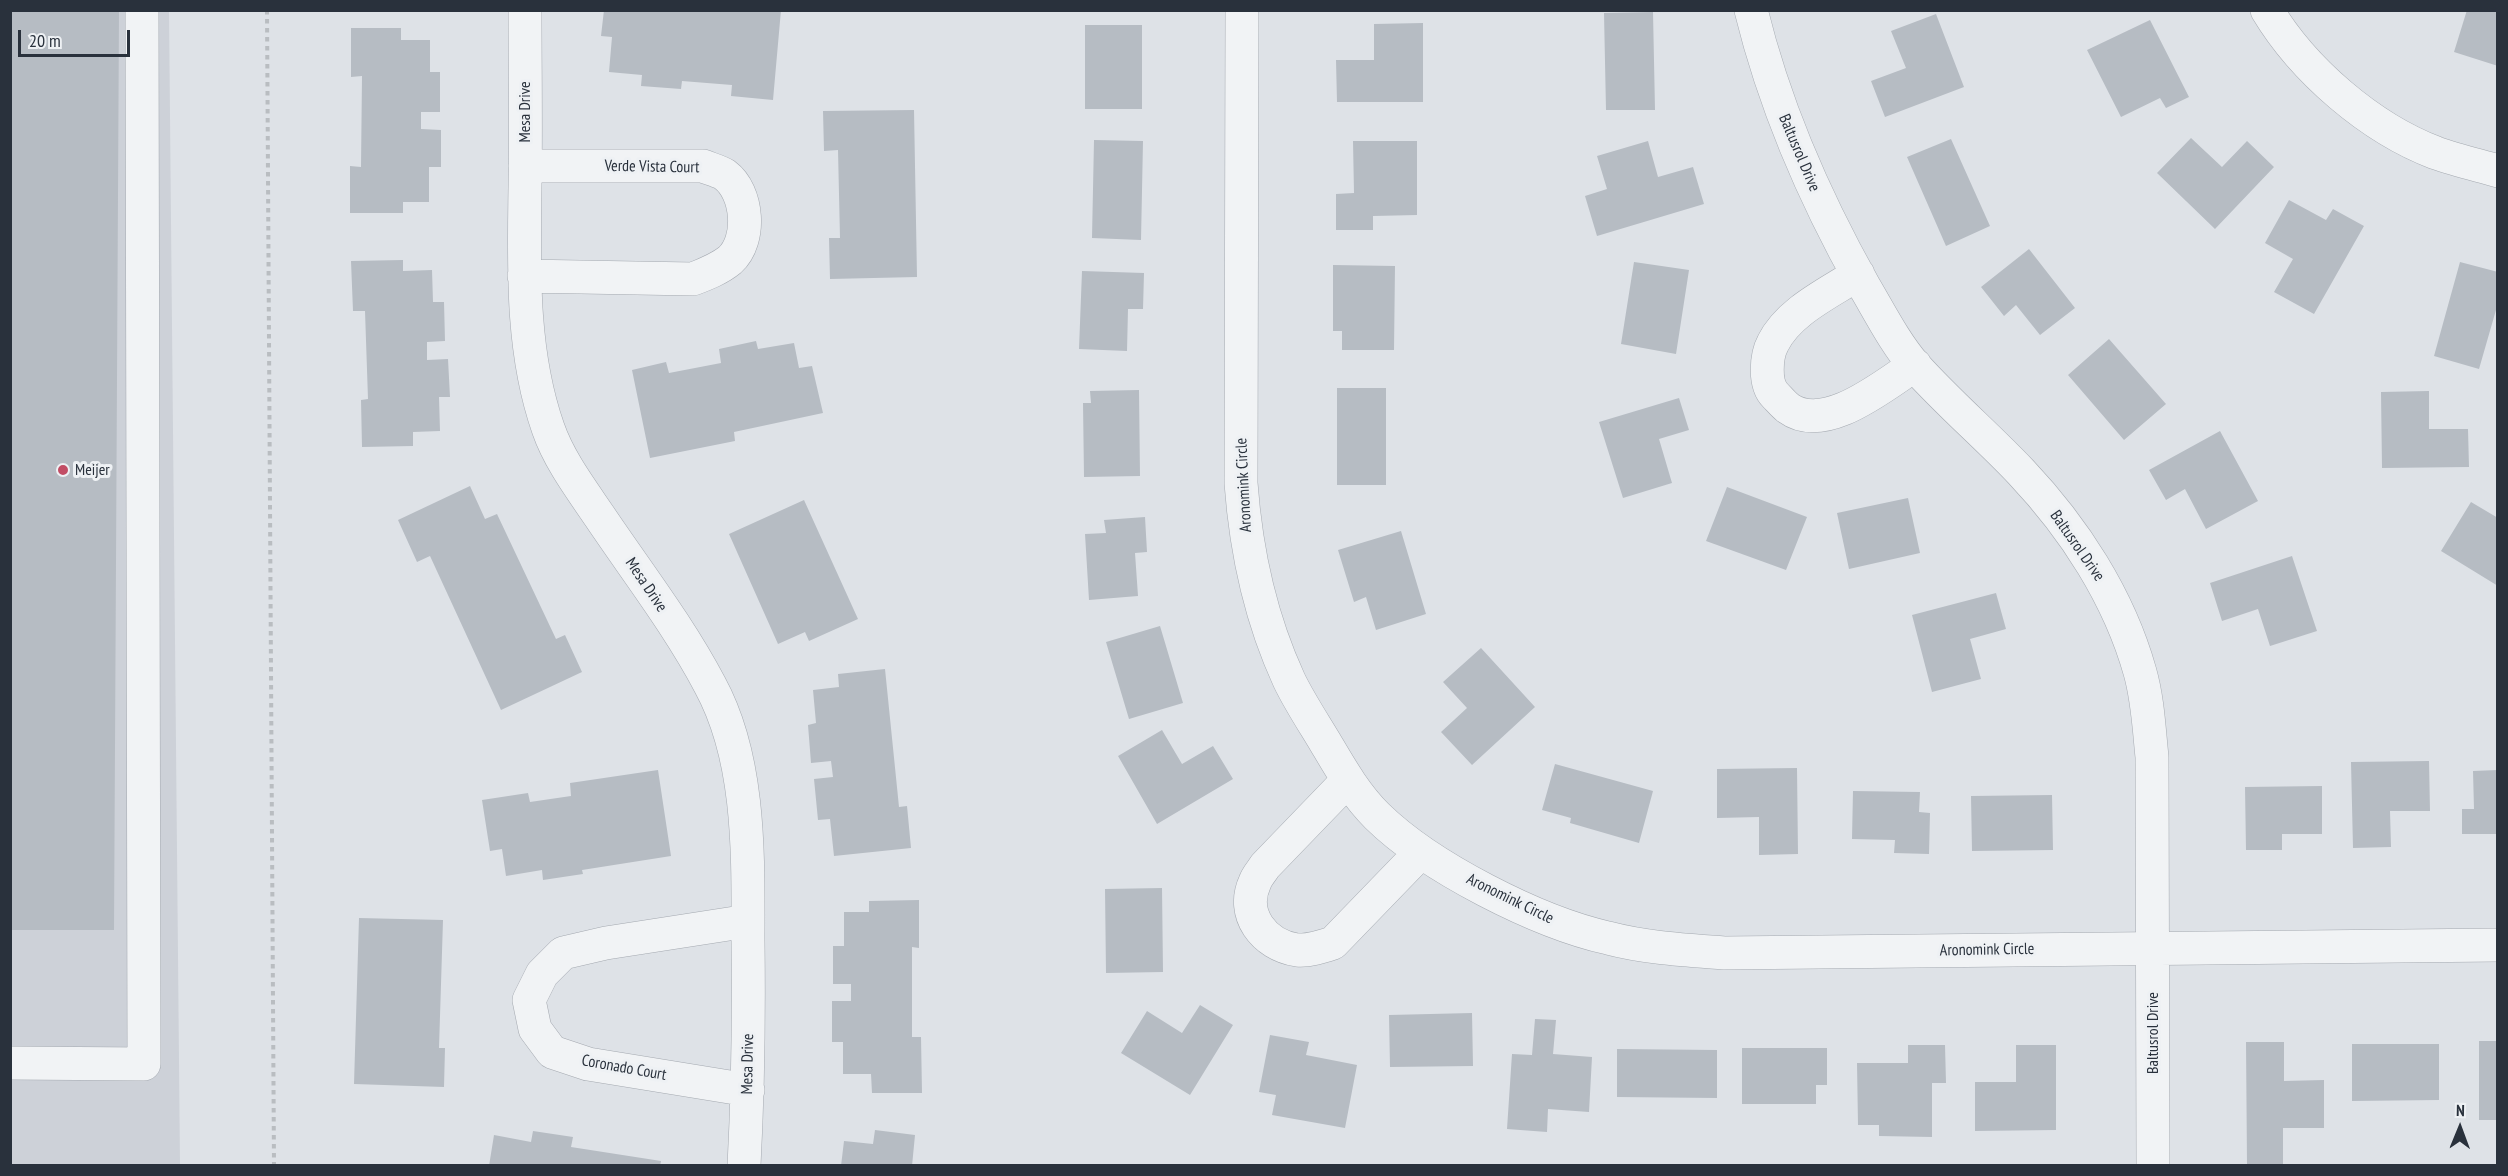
<!DOCTYPE html>
<html>
<head>
<meta charset="utf-8">
<style>
	body { margin:0 }
	#map { position:relative; width:2508px; height:1176px; overflow:hidden; background:#dee2e7; font-family:"PT Sans Narrow",sans-serif }
	canvas { display:block }
	.frame { position:absolute; inset:0; border:12px solid #29313c; pointer-events:none }
	.north { position:absolute; left:2430px; top:1098px; width:60px; height:60px; -webkit-text-stroke:4px #eef1f4; paint-order:stroke; rotate:1deg; font-size:16px; font-weight:700; line-height:24px; text-align:center; color:#29313c }
	.north::after { content:''; display:block; margin:auto; width:21px; height:27px; background:#29313c; clip-path:polygon(50% 0,100% 100%,50% 72%,0 100%) }
	.scale { position:absolute; left:18px; top:30px; width:112px; height:27px; box-sizing:border-box; border:3px solid #29313c; border-top:0; padding-left:8px; font-size:18px; line-height:21px; white-space:nowrap; color:#29313c; -webkit-text-stroke:4px #eef1f4; paint-order:stroke }
</style>
</head>
<body>
<div id="map">
<canvas width="2508" height="1176"></canvas>
<div class="frame"></div>
<div class="north">N</div>
<div class="scale">20 m</div>
</div>
<script>
const c = document.querySelector('canvas').getContext('2d');
c.lineJoin = 'round';
function fill(path, color) { c.fillStyle = color; c.fill(path, 'evenodd'); }
function strokePath(path, color, width, dash) { c.strokeStyle = color; c.lineWidth = width; c.lineCap = dash ? 'butt' : 'round'; c.setLineDash(dash || []); c.stroke(path); }
function label(font, color, halo, rows, align = 'center') {
  c.font = font + ' "PT Sans Narrow",sans-serif'; c.lineWidth = 6; c.setLineDash([]); c.textBaseline = 'middle'; c.strokeStyle = halo; c.fillStyle = color; for (const [text, x, y, turn = 0] of rows) {
    c.save(); c.translate(x, y); c.rotate((+turn || 0) * Math.PI / 180); c.textAlign = isNaN(turn) ? turn : align; if (halo) c.strokeText(text, 0, 0); c.fillText(text, 0, 0); c.restore();
  }
}
const built = new Path2D(`
	M10,11H169L180,1165H11Z`);
const building = new Path2D(`
	M10,10H119L114,930H10Z
	M604,10H781L773,100L731,96L732,85L682,81L681,89L641,86L642,75L609,72L612,37L601,36Z
	M2467,10H2498V66L2454,52Z
	M1653,12L1655,110H1606L1604,13Z
	M1936,14L1964,87L1885,117L1871,81L1906,68L1891,31Z
	M2150,20L2189,97L2166,108L2160,98L2121,117L2087,50Z
	M1423,23V102H1337L1336,60H1374V24Z
	M1085,25H1142V109H1085Z
	M351,28H401V40H430V72H440V112H421V129L441,130V167H429V202H403V213H350V166L361,167L362,76L351,77Z
	M914,110L917,277L830,279L829,238H840L838,150L824,151L823,111Z
	M2191,138L2222,167L2247,141L2274,167L2215,229L2157,173Z
	M1951,139L1990,226L1946,246L1907,157Z
	M1094,140L1143,141L1141,240L1092,238Z
	M1353,141H1417V215L1373,216V230H1336V194L1354,193Z
	M1648,141L1658,177L1693,167L1704,204L1597,236L1585,196L1607,189L1597,156Z
	M2289,200L2326,220L2333,209L2364,226L2314,314L2274,292L2293,259L2265,243Z
	M2029,249L2075,308L2040,335L2016,305L2004,316L1981,287Z
	M403,260V271L432,270L433,302H444L445,341L427,342V360L448,359L450,397H439L440,431L413,432V446L362,447L361,400L368,399L365,311H353L351,261Z
	M1634,262L1689,270L1676,354L1621,344Z
	M2460,262L2498,272V303L2479,369L2434,356Z
	M1333,265L1395,266L1394,350H1342V331H1333Z
	M1082,271L1144,273L1143,309H1128L1127,351L1079,349Z
	M2109,339L2166,404L2124,440L2068,375Z
	M756,341L758,349L794,343L799,368L812,366L823,413L734,432L735,441L650,458L632,370L666,362L669,373L721,363L719,349Z
	M1337,388H1386V485H1337Z
	M1139,390L1140,476L1084,477L1083,403H1091L1090,391Z
	M2429,391V429H2468L2469,467L2382,468L2381,392Z
	M1679,398L1689,430L1659,439L1672,483L1623,498L1599,422Z
	M2220,431L2258,501L2206,529L2185,489L2166,500L2149,470Z
	M470,486L485,519L497,514L556,639L565,635L582,672L501,710L430,556L417,562L398,520Z
	M1727,487L1807,517L1786,570L1706,541Z
	M1908,498L1920,553L1849,569L1837,513Z
	M804,500L858,619L809,641L805,632L778,644L729,534Z
	M2471,502L2498,518V586L2441,551Z
	M1145,517L1147,552L1135,553L1138,596L1089,600L1085,534L1106,533L1104,520Z
	M1401,531L1426,614L1376,630L1366,597L1354,602L1338,550Z
	M2292,556L2317,631L2270,646L2258,609L2222,621L2210,583Z
	M1996,593L2006,629L1970,639L1981,679L1932,692L1912,615Z
	M1160,626L1183,703L1129,719L1106,642Z
	M1481,648L1535,707L1472,765L1441,732L1467,708L1443,682Z
	M885,669L899,807L907,806L911,848L834,856L830,819L818,820L814,779L833,777L831,761L811,763L808,725L816,723L813,690L839,687L838,674Z
	M1162,730L1182,764L1213,746L1233,779L1157,824L1118,756Z
	M2429,761L2430,811H2390L2391,847L2353,848L2351,762Z
	M1555,764L1653,791L1639,843L1570,823L1571,818L1542,810Z
	M1797,768L1798,854L1759,855V817L1717,818V769Z
	M658,770L671,856L582,870L583,874L543,880L542,870L506,876L502,849L490,851L482,800L528,793L530,802L571,796L570,783Z
	M2498,770V834H2462V809H2474L2473,771Z
	M2322,786V834H2282V850H2246L2245,787Z
	M1853,791L1920,792L1919,812L1930,813L1929,854L1894,853L1895,840L1852,839Z
	M2052,795L2053,850L1972,851L1971,796Z
	M1162,888L1163,972L1106,973L1105,889Z
	M919,900V948L912,947V1037H921L922,1093H872L871,1074H843V1042H832V1001H851V984H833V946H844V912H869V901Z
	M359,918L443,920L439,1048H445L444,1087L354,1084Z
	M1200,1005L1233,1025L1190,1095L1121,1053L1147,1011L1182,1033Z
	M1472,1013L1473,1066L1390,1067L1389,1015Z
	M1535,1019L1556,1020L1553,1054L1592,1057L1589,1112L1548,1109L1547,1132L1507,1129L1512,1054L1532,1055Z
	M1270,1035L1309,1042L1306,1055L1357,1065L1345,1128L1272,1115L1276,1095L1259,1092Z
	M2479,1041H2498V1120H2479Z
	M2246,1042H2284V1081L2324,1080V1128H2283V1164H2247Z
	M2352,1044H2439V1100L2352,1101Z
	M1908,1045H1945L1946,1083H1932V1137L1879,1136V1125H1858L1857,1063H1908Z
	M2016,1045H2056V1130L1975,1131V1082H2016Z
	M1742,1048H1827V1085H1816V1104H1742Z
	M1617,1049L1717,1050V1098L1617,1097Z
	M875,1130L915,1135L912,1166H841L844,1141L873,1144Z
	M533,1131L573,1137L571,1147L661,1161L660,1166H489L494,1135L531,1142Z`);
const path = new Path2D(`
	M267,10L274,1166`);
const minor = new Path2D(`
	M525,10C525,69 526,128 525,187C524,267 521,351 548,428C559,460 581,489 600,517C637,572 679,626 710,685C751,760 748,857 748,941C749,1016 748,1090 744,1166
	M1242,10L1241,483C1246,552 1260,617 1289,680C1299,701 1313,722 1325,742C1341,769 1355,794 1377,816C1429,867 1537,922 1608,938C1646,948 1685,950 1724,953L2498,945
	M1751,10C1775,108 1815,199 1864,286C1880,313 1895,343 1915,366C1948,403 1987,436 2021,472C2074,528 2119,597 2140,672C2148,700 2149,729 2152,757L2153,1166
	M2267,10C2303,70 2370,128 2436,153C2456,160 2477,165 2498,171
	M1858,274C1829,293 1789,311 1773,343C1766,356 1764,384 1775,395C1779,399 1783,404 1788,408C1825,435 1884,385 1915,365
	M524,276L693,279C706,274 719,269 730,260C752,240 748,192 725,175C719,171 710,169 703,166H525
	M1347,781L1265,866C1262,871 1257,876 1255,882C1240,914 1264,945 1297,950C1309,951 1321,947 1333,943L1421,852
	M10,1063L144,1064L142,10
	M748,1090L588,1064L552,1052L535,1029L529,1000L542,974L563,953L606,943L748,921`);
const markers = [
	[63,470,6,"#c24d65"]
];
const streetNames = [
	["Mesa Drive",525,112,-90],
	["Baltusrol Drive",1799,153,67],
	["Verde Vista Court",652,167,1],
	["Aronomink Circle",1244,485,-93],
	["Baltusrol Drive",2077,546,55],
	["Mesa Drive",646,585,56],
	["Aronomink Circle",1510,899,26],
	["Aronomink Circle",1987,950,-1],
	["Baltusrol Drive",2153,1033,-90],
	["Mesa Drive",748,1064,-89],
	["Coronado Court",624,1068,10]
];
const poiNames = [
	["Meijer",75,470]
];
fill(built, '#cdd1d8');
fill(building, '#b6bcc3');
strokePath(minor, '#a4a9b0', 34);
strokePath(path, '#b9bdc1', 4, [4.5, 4.5]);
strokePath(minor, '#f1f3f5', 33);
for (const [x, y, r, color] of markers) { const dot = new Path2D(); dot.arc(x, y, r, 0, 2 * Math.PI); c.fillStyle = color; c.fill(dot); strokePath(dot, '#eef1f4', 2); }
label('16px', '#29313c', '#eef1f4', streetNames);
label('16px', '#29313c', '#eef1f4', poiNames, 'left');
</script>
</body>
</html>
